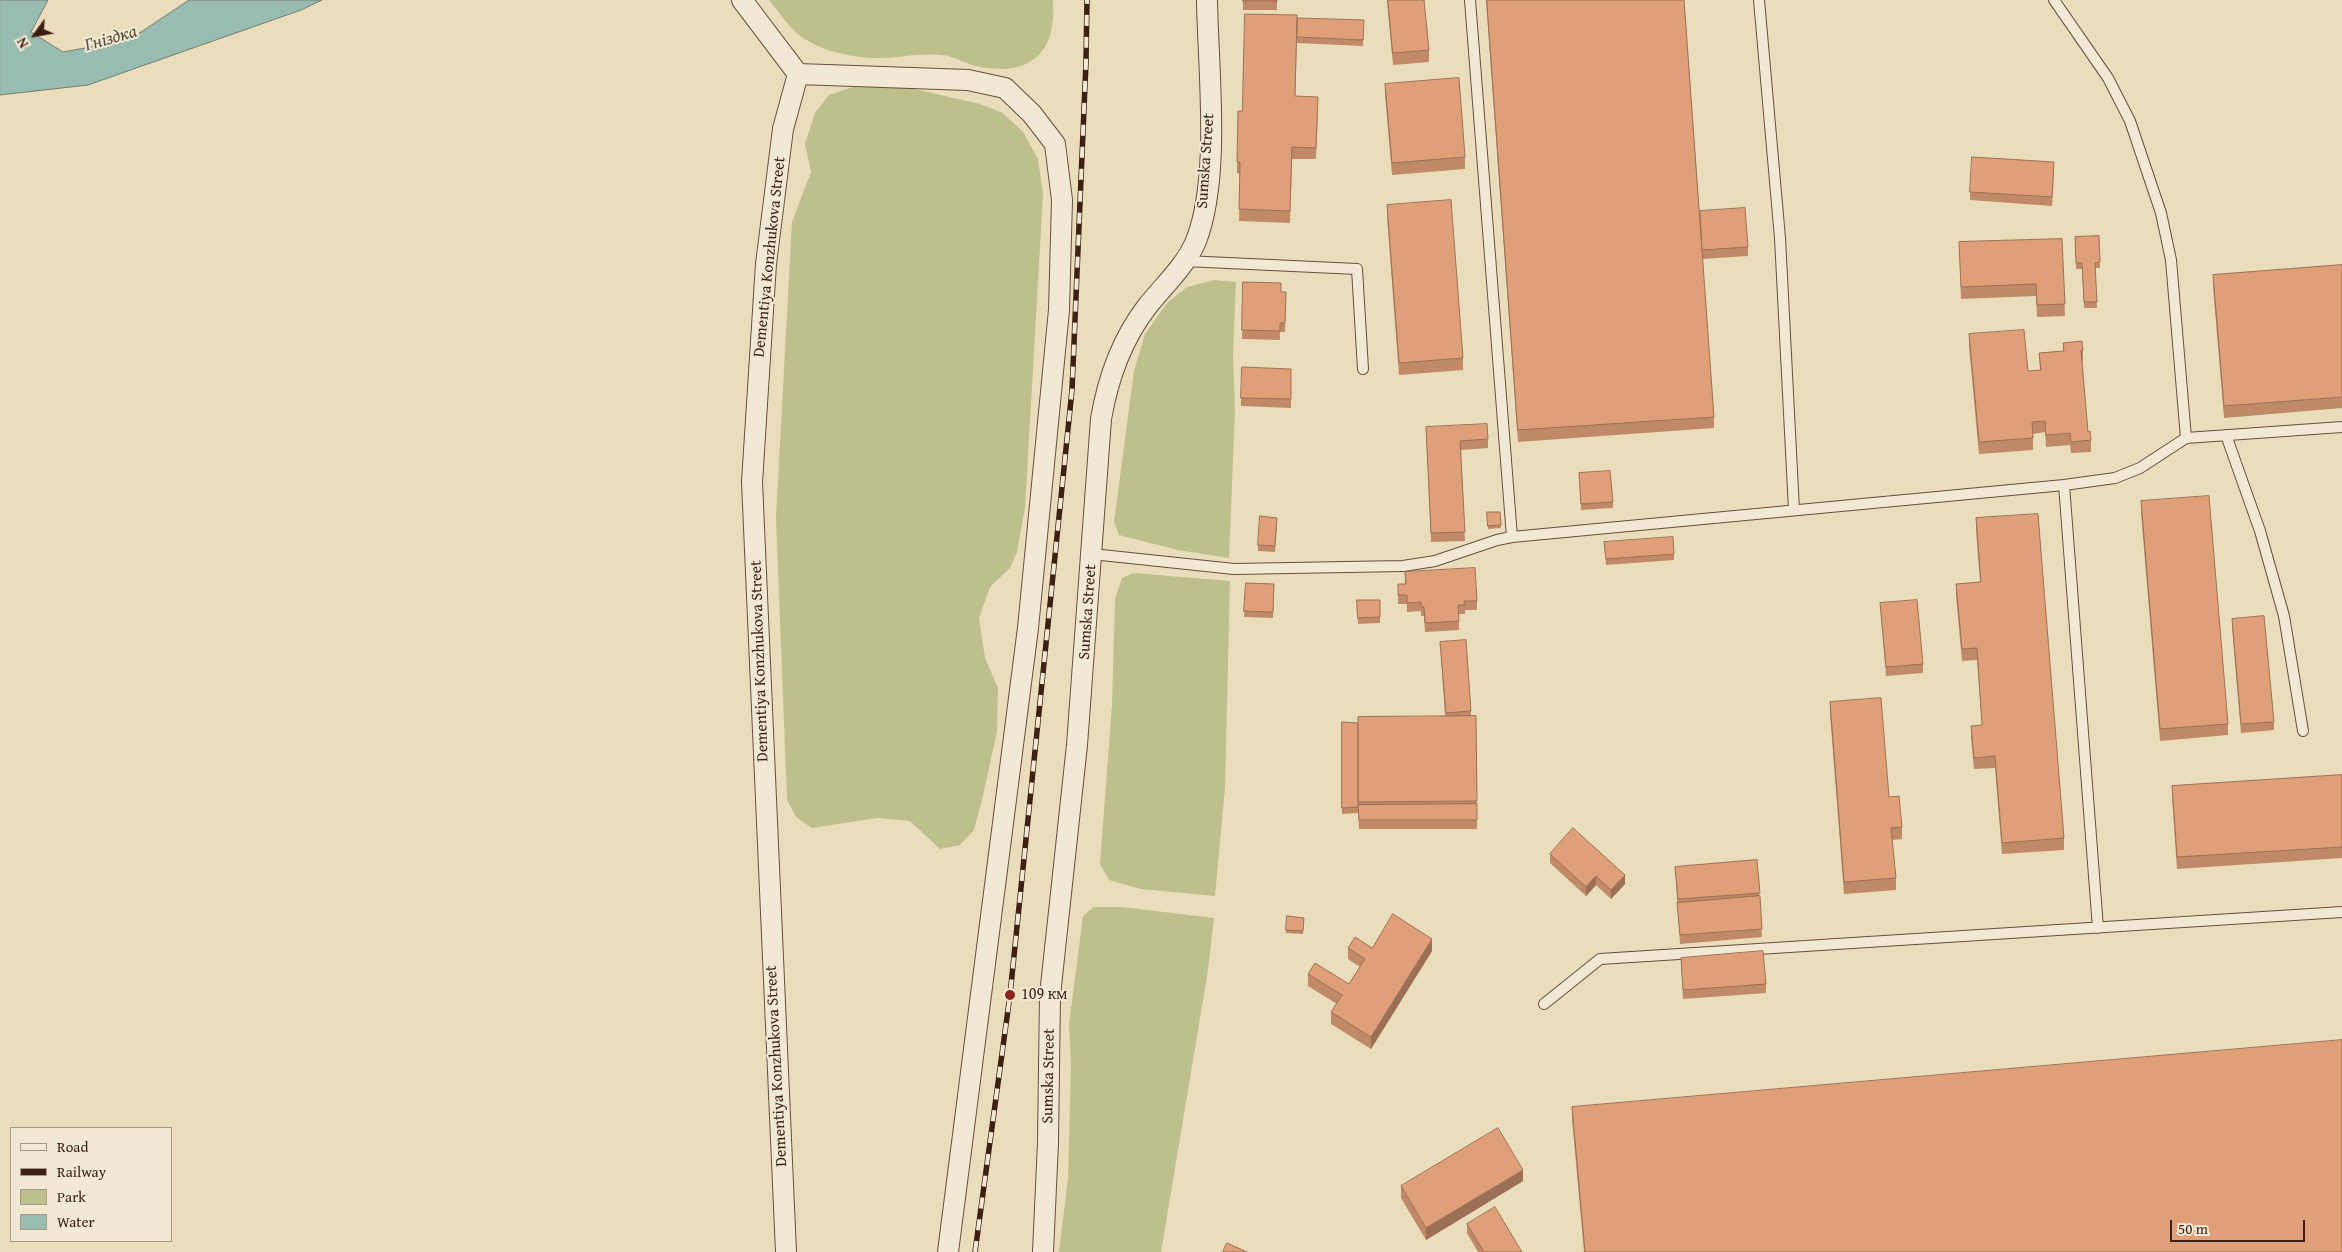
<!DOCTYPE html>
<html>
<head>
<meta charset="utf-8">
<style>
	body { margin:0 }
	#map { position:relative; width:2342px; height:1252px; overflow:hidden; background:#eaddbc; font-family:"Gentium Book Plus",serif }
	canvas { display:block }
	.legend { position:absolute; left:10px; top:1127px; width:162px; height:115px; box-sizing:border-box; background:#f1e9d3; border:1px solid #a99886; margin:0; padding:6px 9px; list-style:none; font-size:15px; color:#3e1f13 }
	.legend li { display:flex; align-items:center; gap:10px; height:25px }
	.legend b { width:25px; border:1px solid #a99886 }
	.north { position:absolute; left:10px; top:10px; width:50px; height:50px; -webkit-text-stroke:4px #f1e9d3; paint-order:stroke; rotate:238deg; font-size:14px; font-weight:700; line-height:20px; text-align:center; color:#3e1f13 }
	.north::after { content:''; display:block; margin:auto; width:18px; height:22px; background:#3e1f13; clip-path:polygon(50% 0,100% 100%,50% 72%,0 100%) }
	.scale { position:absolute; left:2170px; top:1220px; width:135px; height:22px; box-sizing:border-box; border:2px solid #3e1f13; border-top:0; padding-left:6px; font-size:15px; line-height:18px; white-space:nowrap; color:#3e1f13; -webkit-text-stroke:4px #f1e9d3; paint-order:stroke }
</style>
</head>
<body>
<div id="map">
<canvas width="2342" height="1252"></canvas>
<ul class="legend">
<li><b style="height:6px;background:#f1e9d3"></b>Road</li>
<li><b style="height:6px;background:#3e1f13"></b>Railway</li>
<li><b style="height:14px;background:#bdbf8c"></b>Park</li>
<li><b style="height:14px;background:#98bcaf"></b>Water</li>
</ul>
<div class="north">N</div>
<div class="scale">50 m</div>
</div>
<script>
const c = document.querySelector('canvas').getContext('2d');
c.lineJoin = 'round';
function fill(path, color) { c.fillStyle = color; c.fill(path, 'evenodd'); }
function strokePath(path, color, width, dash) { c.strokeStyle = color; c.lineWidth = width; c.lineCap = dash ? 'butt' : 'round'; c.setLineDash(dash || []); c.stroke(path); }
function label(font, color, halo, rows, align = 'center') {
  c.font = font + ' "Gentium Book Plus",serif'; c.lineWidth = 4; c.setLineDash([]); c.textBaseline = 'middle'; c.strokeStyle = halo; c.fillStyle = color; for (const [text, x, y, turn = 0] of rows) {
    c.save(); c.translate(x, y); c.rotate((+turn || 0) * Math.PI / 180); c.textAlign = isNaN(turn) ? turn : align; if (halo) c.strokeText(text, 0, 0); c.fillText(text, 0, 0); c.restore();
  }
}
const green = new Path2D(`
	M769,0H1053C1057,54 1029,78 976,66C964,63 952,55 940,55C920,53 899,58 879,58C852,58 820,51 799,35C788,26 778,11 769,0Z
	M853,87L910,88L980,104L1003,113L1023,132L1038,159L1043,194L1025,508L1017,552L1010,568L990,587L979,618L985,658L998,688L997,732L982,800L974,830L960,845L940,849L910,821L877,818L812,828L796,817L787,800L776,518L792,222L811,172L805,144L815,113L829,95Z
	M1214,280L1236,282L1233,354L1235,410L1229,558L1178,550L1119,535L1114,522L1134,371L1145,334L1167,303L1187,287Z
	M1134,573L1230,581L1225,787L1215,896L1141,889L1109,880L1100,864L1112,705L1115,599L1122,578Z
	M1094,907H1122L1214,918L1208,970L1161,1252H1059L1068,1178L1071,1064L1069,1025L1083,916Z`);
const water = new Path2D(`
	M0,0H48L31,32L63,52L129,40L189,0H322L301,10L88,85L0,95Z`);
const lane = new Path2D(`
	M1470,0L1512,537
	M1759,0L1780,238L1794,510
	M2054,0L2108,78L2130,121L2161,213L2171,260L2186,438
	M1185,261L1357,269L1363,369
	M2226,435L2260,531L2284,616L2303,731
	M2064,485L2115,478L2140,468L2186,438L2342,427
	M1092,554L1234,569L1403,566L1435,561L1497,540L1512,537L2064,485L2098,928
	M1544,1004L1600,959L2342,912`);
const street = new Path2D(`
	M742,0L798,74
	M798,74L968,80L1005,88L1032,114L1055,144L1062,200L1059,310L1028,628L948,1252
	M786,1252L752,482L766,264L783,129L798,74
	M1043,1252L1048,1143L1050,995L1077,745L1101,419C1108,378 1121,341 1146,308C1163,286 1185,267 1196,241C1221,177 1208,70 1207,0`);
const rail = new Path2D(`
	M975,1252L1010,995L1072,390L1086,62L1087,0`);
const wall = new Path2D(`
	M1243,0H1277V10H1243Z
	M1387,0H1424L1429,50V62L1393,65Z
	M1486,0H1684L1700,220L1748,247V256L1702,259L1714,417V428L1518,442Z
	M1364,20L1363,46L1297,43L1295,96L1318,108L1316,159H1292L1290,223L1239,221L1240,174L1237,173V162L1297,21Z
	M1385,84L1465,157V169L1392,175L1385,95Z
	M2054,171L2052,206L1970,200V192Z
	M1387,205L1463,358V370L1399,375L1387,217Z
	M2099,236L2100,268H2095L2097,308H2084L2082,269H2076L2075,237Z
	M2062,239L2065,316L2037,317L2036,296L1961,299L1959,242Z
	M2342,265V408L2224,418L2213,287V275Z
	M1243,282L1281,292H1286L1285,332H1280V340L1242,339Z
	M1969,334L2028,371L2040,370L2039,353L2063,351V343L2083,350V362H2082L2088,432L2091,440V452L2071,453L2070,445L2046,447L2045,432L2033,434V450L1979,454L1969,346Z
	M1291,369V408L1241,406V398Z
	M1426,427L1488,439V448L1461,450L1465,541L1431,542Z
	M1579,473L1613,502V508L1581,510Z
	M2141,501L2228,724V735L2160,741L2141,513Z
	M1487,512H1500L1501,528L1488,529Z
	M1976,518L2064,838V850L2002,854L1995,768L1974,769L1971,738V726L1982,725L1977,660L1962,661L1956,596V584L1980,582L1976,530Z
	M1277,524L1275,552L1258,551V545Z
	M1604,542L1674,554V560L1606,565Z
	M1405,572L1477,601V610H1465V614H1459V630L1425,632L1424,616H1421V611L1407,612V604H1398V584H1405Z
	M1246,583L1274,584L1273,618L1244,617Z
	M1357,600H1380V623L1358,624Z
	M1880,603L1923,664V673L1886,676Z
	M2232,619L2274,722V730L2241,733L2232,627Z
	M1440,642L1471,711V716H1476L1477,829H1359L1358,813L1342,814V722L1358,723L1445,716Z
	M1830,702L1889,797L1902,827V839L1892,840L1896,878V890L1844,894L1830,714Z
	M2342,775V858L2177,869L2172,797V786Z
	M1550,854L1625,884L1611,899L1596,885L1586,896L1550,863Z
	M1757,860L1762,937L1680,944L1675,867Z
	M1287,916L1304,918L1303,934L1286,933Z
	M1348,948H1372L1432,951L1371,1049L1331,1024V1012L1337,1004L1308,986V974L1349,984L1360,967L1348,959Z
	M1681,958L1766,984V993L1683,999Z
	M1572,1107L2342,1252H1584L1572,1119Z
	M1523,1181L1426,1240L1401,1198V1186Z
	M1467,1224L1522,1252H1478L1467,1233Z`);
const shadedWall = new Path2D(`
	M1625,875V884L1611,899V890Z
	M1596,876V885L1586,896V887Z
	M1432,939V951L1371,1049V1037Z
	M1523,1170V1181L1426,1240V1228Z`);
const building = new Path2D(`
	M1243,0H1277V1H1243Z
	M1388,0H1424L1429,50L1393,53Z
	M1487,0H1684L1714,417L1518,430Z
	M1245,14L1297,15L1295,96L1318,97L1316,148L1292,147L1290,211L1239,209L1240,162H1237L1238,111H1242Z
	M1298,18L1364,20L1363,40L1297,37Z
	M1459,78L1465,157L1392,163L1385,84Z
	M1972,157L2054,162L2052,197L1970,192Z
	M1451,200L1463,358L1399,363L1387,205Z
	M1745,208L1748,247L1702,250L1700,211Z
	M2099,236L2100,262L2095,263L2097,302H2084L2082,263H2076L2075,237Z
	M2062,239L2065,304L2037,305L2036,284L1961,287L1959,242Z
	M2342,265V397L2224,406L2213,275Z
	M1243,282L1281,283V292H1286L1285,323H1280V331L1242,330Z
	M2024,330L2028,371L2041,370L2039,353L2064,351L2063,343L2082,341L2083,350H2081L2088,432L2090,431L2091,440L2071,442L2070,433L2046,435L2045,421L2032,422L2033,438L1979,442L1969,334Z
	M1242,367L1291,369V399L1241,398Z
	M1487,424L1488,439L1460,441L1465,532L1431,533L1426,427Z
	M1610,471L1613,502L1581,504L1579,473Z
	M2209,496L2228,724L2160,729L2141,501Z
	M1487,512H1500L1501,525L1488,526Z
	M2038,514L2064,838L2002,843L1995,756L1974,758L1971,726L1982,725L1977,648L1962,649L1956,584L1981,582L1976,518Z
	M1260,516L1277,518L1275,546L1258,545Z
	M1673,537L1674,554L1606,559L1604,542Z
	M1475,568L1477,601H1464L1465,605H1458L1459,621L1425,623L1424,607H1421V602L1407,603V595H1398V584H1406L1405,572Z
	M1246,583L1274,584L1273,612L1244,611Z
	M1357,600H1380V617L1358,618Z
	M1917,600L1923,664L1886,667L1880,603Z
	M2264,616L2274,722L2241,724L2232,619Z
	M1466,640L1471,711L1446,713L1440,642Z
	M1881,698L1889,797L1899,796L1902,827L1891,828L1896,878L1844,882L1830,702Z
	M1476,716L1477,801L1358,802V717Z
	M1342,722L1358,723V807L1342,808Z
	M2342,775V847L2177,857L2172,786Z
	M1477,804V820H1359L1358,805Z
	M1573,828L1625,875L1611,890L1596,876L1586,887L1550,854Z
	M1757,860L1760,893L1678,899L1675,867Z
	M1760,896L1762,929L1680,935L1677,903Z
	M1393,914L1432,939L1371,1037L1331,1012L1342,995L1308,974L1315,963L1349,984L1365,959L1348,948L1355,937L1372,948Z
	M1287,916L1304,918L1303,931L1286,930Z
	M1763,951L1766,984L1683,990L1681,958Z
	M2342,1040V1252H1585L1572,1107Z
	M1498,1128L1523,1170L1426,1228L1401,1186Z
	M1495,1207L1522,1252H1484L1467,1224Z
	M1227,1243L1247,1252H1223Z`);
const markers = [
	[1010,995,6,"#8f2418"]
];
const streetNames = [
	["Sumska Street",1206,161,-86],
	["Dementiya Konzhukova Street",770,257,-84],
	["Sumska Street",1088,612,-86],
	["Dementiya Konzhukova Street",760,661,-92],
	["Dementiya Konzhukova Street",777,1066,-93],
	["Sumska Street",1049,1076,-89]
];
const poiNames = [
	["109 км",1021,995]
];
const waterNames = [
	["Гніздка",111,39,-16]
];
fill(green, '#bdbf8c');
fill(water, '#98bcaf');
strokePath(water, '#747d71', 1);
strokePath(lane, '#694e3d', 12);
strokePath(street, '#694e3d', 22);
strokePath(lane, '#f1e9d3', 10);
strokePath(street, '#f1e9d3', 20);
strokePath(rail, '#3e1f13', 5.5);
strokePath(rail, '#f1e9d3', 4, [11]);
fill(wall, '#c08a68');
fill(shadedWall, '#9c7055');
fill(building, '#dfa079');
strokePath(building, '#9c7055', 1);
for (const [x, y, r, color] of markers) { const dot = new Path2D(); dot.arc(x, y, r, 0, 2 * Math.PI); c.fillStyle = color; c.fill(dot); strokePath(dot, '#f1e9d3', 2); }
label('16px', '#3e1f13', '#f1e9d3', streetNames);
label('16px', '#3e1f13', '#f1e9d3', poiNames, 'left');
label('italic 18px', '#594e42', '#f1e9d3', waterNames);
</script>
</body>
</html>
